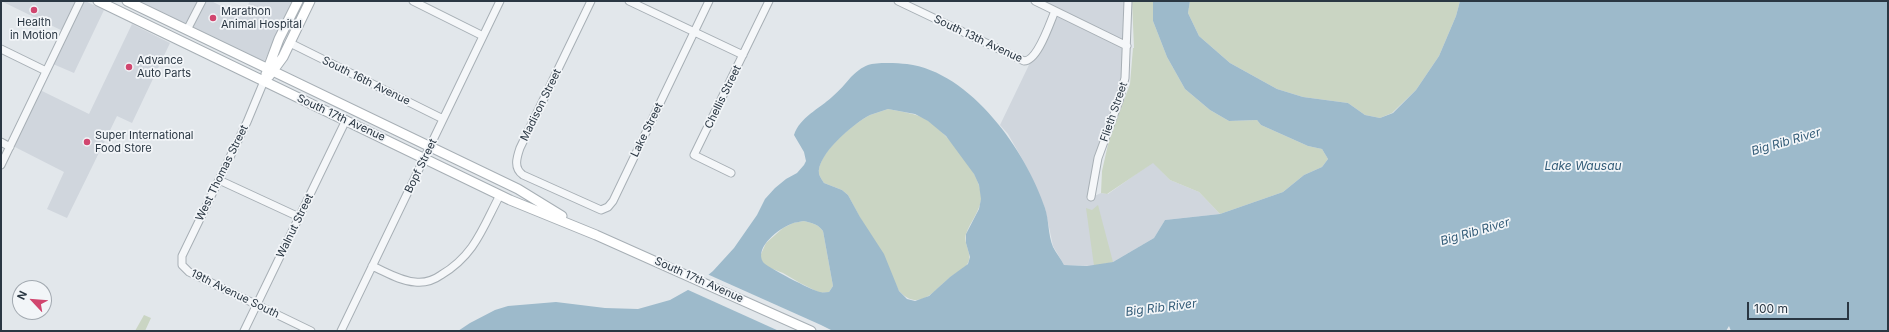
<!DOCTYPE html>
<html>
<head>
<meta charset="utf-8">
<style>
	body { margin:0 }
	#map { position:relative; width:1889px; height:332px; overflow:hidden; background:#e2e7eb; font-family:Inter,sans-serif }
	canvas { display:block }
	.frame { position:absolute; inset:0; border:2px solid #2a3743; pointer-events:none }
	.north { position:absolute; left:12px; top:280px; width:40px; height:40px; box-sizing:border-box; background:#f2f5f8; border:1px solid #a2a9b0; border-radius:50%; rotate:296deg; font-size:11px; font-weight:700; line-height:16px; text-align:center; color:#2a3743 }
	.north::after { content:''; display:block; margin:auto; width:14px; height:18px; background:#d1466f; clip-path:polygon(50% 0,100% 100%,50% 72%,0 100%) }
	.scale { position:absolute; left:1747px; top:302px; width:102px; height:18px; box-sizing:border-box; border:2px solid #2a3743; border-top:0; padding-left:5px; font-size:12px; line-height:14px; white-space:nowrap; color:#2a3743; -webkit-text-stroke:3px #f2f5f8; paint-order:stroke }
</style>
</head>
<body>
<div id="map">
<canvas width="1889" height="332"></canvas>
<div class="frame"></div>
<div class="north">N</div>
<div class="scale">100 m</div>
</div>
<script>
const c = document.querySelector('canvas').getContext('2d');
c.lineJoin = 'round';
function fill(path, color) { c.fillStyle = color; c.fill(path, 'evenodd'); }
function strokePath(path, color, width, dash) { c.strokeStyle = color; c.lineWidth = width; c.lineCap = dash ? 'butt' : 'round'; c.setLineDash(dash || []); c.stroke(path); }
function label(font, color, halo, rows, align = 'center') {
  c.font = font + ' Inter,sans-serif'; c.lineWidth = 3.5; c.setLineDash([]); c.textBaseline = 'middle'; c.strokeStyle = halo; c.fillStyle = color; for (const [text, x, y, turn = 0] of rows) {
    c.save(); c.translate(x, y); c.rotate((+turn || 0) * Math.PI / 180); c.textAlign = isNaN(turn) ? turn : align; if (halo) c.strokeText(text, 0, 0); c.fillText(text, 0, 0); c.restore();
  }
}
const built = new Path2D(`
	M1,1H85L104,10L74,73L53,64L67,33Z
	M138,1H211L242,16L250,1H292L264,62Z
	M1035,1H1128L1125,78L1103,144L1092,197L1101,193L1108,194L1153,162L1170,180L1199,192L1220,214L1165,220L1154,238L1113,262L1094,266L1064,265L1053,246L1045,208L1024,162L1008,134L1000,125L1055,11Z
	M132,24L170,43L132,123L117,116L67,218L47,209L64,172L13,146L40,90L89,114Z`);
const green = new Path2D(`
	M1132,1H1153V21L1167,57L1185,89L1210,110L1229,121L1257,120L1261,125L1308,146L1322,149L1328,159L1322,167L1304,175L1283,192L1220,214L1199,192L1170,180L1153,163L1107,194L1101,193L1102,171L1109,140L1130,84L1133,48H1134Z
	M1190,1H1460L1456,16L1439,56L1416,90L1392,113L1380,118L1365,115L1348,103L1303,97L1277,89L1230,63L1199,36L1188,13Z
	M888,109C902,112 917,113 929,121C948,135 984,176 981,200C979,213 970,222 966,234C963,244 973,254 968,263C965,269 954,274 949,278C933,292 919,312 899,291L848,195L842,190L824,183C822,180 820,177 819,174C816,154 854,123 870,115C876,113 882,111 888,109Z
	M1098,205L1113,262L1094,266L1086,208L1092,210Z
	M804,221C812,223 818,224 823,231L833,286L829,292L820,293L800,283L783,273L765,266L761,260V254L766,243L783,228L793,223Z
	M144,315L151,318L145,331H135Z`);
const water = new Path2D(`
	M1153,1H1190L1188,13L1199,36L1230,63L1277,89L1303,97L1348,103L1365,115L1380,118L1393,113L1416,90L1439,56L1456,16L1460,1H1888V331H1731L1729,326L1726,331H458L470,323L495,310L508,306L556,302L605,308L638,309L670,300L695,286L713,271L734,248L757,215L765,199L775,188L786,179L797,173L804,165L806,161L804,152L794,135C800,117 819,109 832,97C839,91 845,84 851,77C855,73 862,67 868,65C877,62 897,63 907,64C971,72 1026,151 1045,208C1049,220 1048,235 1053,247C1056,253 1061,259 1064,265L1087,266L1113,262L1154,238L1165,220L1220,214L1283,192L1304,175L1322,167L1328,159L1322,149L1308,146L1261,125L1257,120L1229,121L1210,110L1185,89L1167,57L1153,21ZM888,109L915,114L928,121L946,136L974,174L979,185L981,199L979,209L966,234V243L970,257L968,264L950,277L929,296L915,301L907,299L899,291L884,254L860,217L848,195L842,190L824,183C822,180 820,177 819,174C816,155 854,123 870,115C876,113 882,111 888,109ZM804,221C812,223 818,224 823,231L833,286L829,292C826,292 822,293 820,292C813,291 765,266 763,262C754,247 780,228 791,224C795,222 800,222 804,221Z`);
const pier = new Path2D(`
	M707,274L821,325L833,331H779L686,289Z`);
const street = new Path2D(`
	M413,1L483,36
	M591,1L520,148C517,157 513,168 523,175L601,210L608,207L613,201L709,1
	M629,1L743,55
	M898,1L1024,61C1038,61 1050,22 1055,11
	M1035,1L1127,46
	M187,30L202,1
	M290,43L443,119
	M1,49L46,71
	M264,81L247,122L182,256V265L189,272L311,331
	M1,142L10,147
	M1,165L80,1
	M731,173L694,155L769,1
	M219,180L299,217
	M1091,197L1098,158L1119,101L1125,78L1128,1
	M372,266C386,272 400,281 415,282C424,283 434,280 441,275C475,255 483,227 500,195
	M244,331L346,120
	M341,331L500,1`);
const secondary = new Path2D(`
	M98,1L510,200L596,235L811,331
	M127,1L518,189L562,216
	M266,74L279,39L298,1
	M269,76L283,57L310,1`);
const markers = [
	[34,10,4,"#d1466f"],
	[213,18,4,"#d1466f"],
	[129,67,4,"#d1466f"],
	[87,142,4,"#d1466f"]
];
const poiNames = [
	["Marathon",221,12],
	["Animal Hospital",221,25],
	["Health",34,23,"center"],
	["in Motion",34,36,"center"],
	["Advance",137,61],
	["Auto Parts",137,74],
	["Super International",95,136],
	["Food Store",95,149]
];
const streetNames = [
	["South 13th Avenue",978,39,25],
	["South 16th Avenue",366,81,26],
	["Chellis Street",723,97,-64],
	["Madison Street",541,105,-64],
	["Flieth Street",1114,112,-71],
	["South 17th Avenue",341,118,25],
	["Lake Street",647,130,-64],
	["Bopf Street",421,166,-64],
	["West Thomas Street",222,173,-64],
	["Walnut Street",295,226,-64],
	["South 17th Avenue",699,280,24],
	["19th Avenue South",235,294,26]
];
const waterNames = [
	["Big Rib River",1786,142,-16],
	["Lake Wausau",1583,166],
	["Big Rib River",1475,232,-16],
	["Big Rib River",1161,308,-7]
];
fill(built, '#d0d6dd');
fill(green, '#cad5c3');
fill(water, '#9dbacb');
fill(pier, '#e2e7eb');
strokePath(street, '#a7afb5', 9);
strokePath(secondary, '#a7afb5', 11);
strokePath(street, '#f5f7f9', 7);
strokePath(secondary, '#fff', 9);
for (const [x, y, r, color] of markers) { const dot = new Path2D(); dot.arc(x, y, r, 0, 2 * Math.PI); c.fillStyle = color; c.fill(dot); strokePath(dot, '#f2f5f8', 1.5); }
label('11px', '#2a3743', '#f2f5f8', poiNames, 'left');
label('11px', '#2a3743', '#f2f5f8', streetNames);
label('italic 12px', '#335c78', '#f2f5f8', waterNames);
</script>
</body>
</html>
